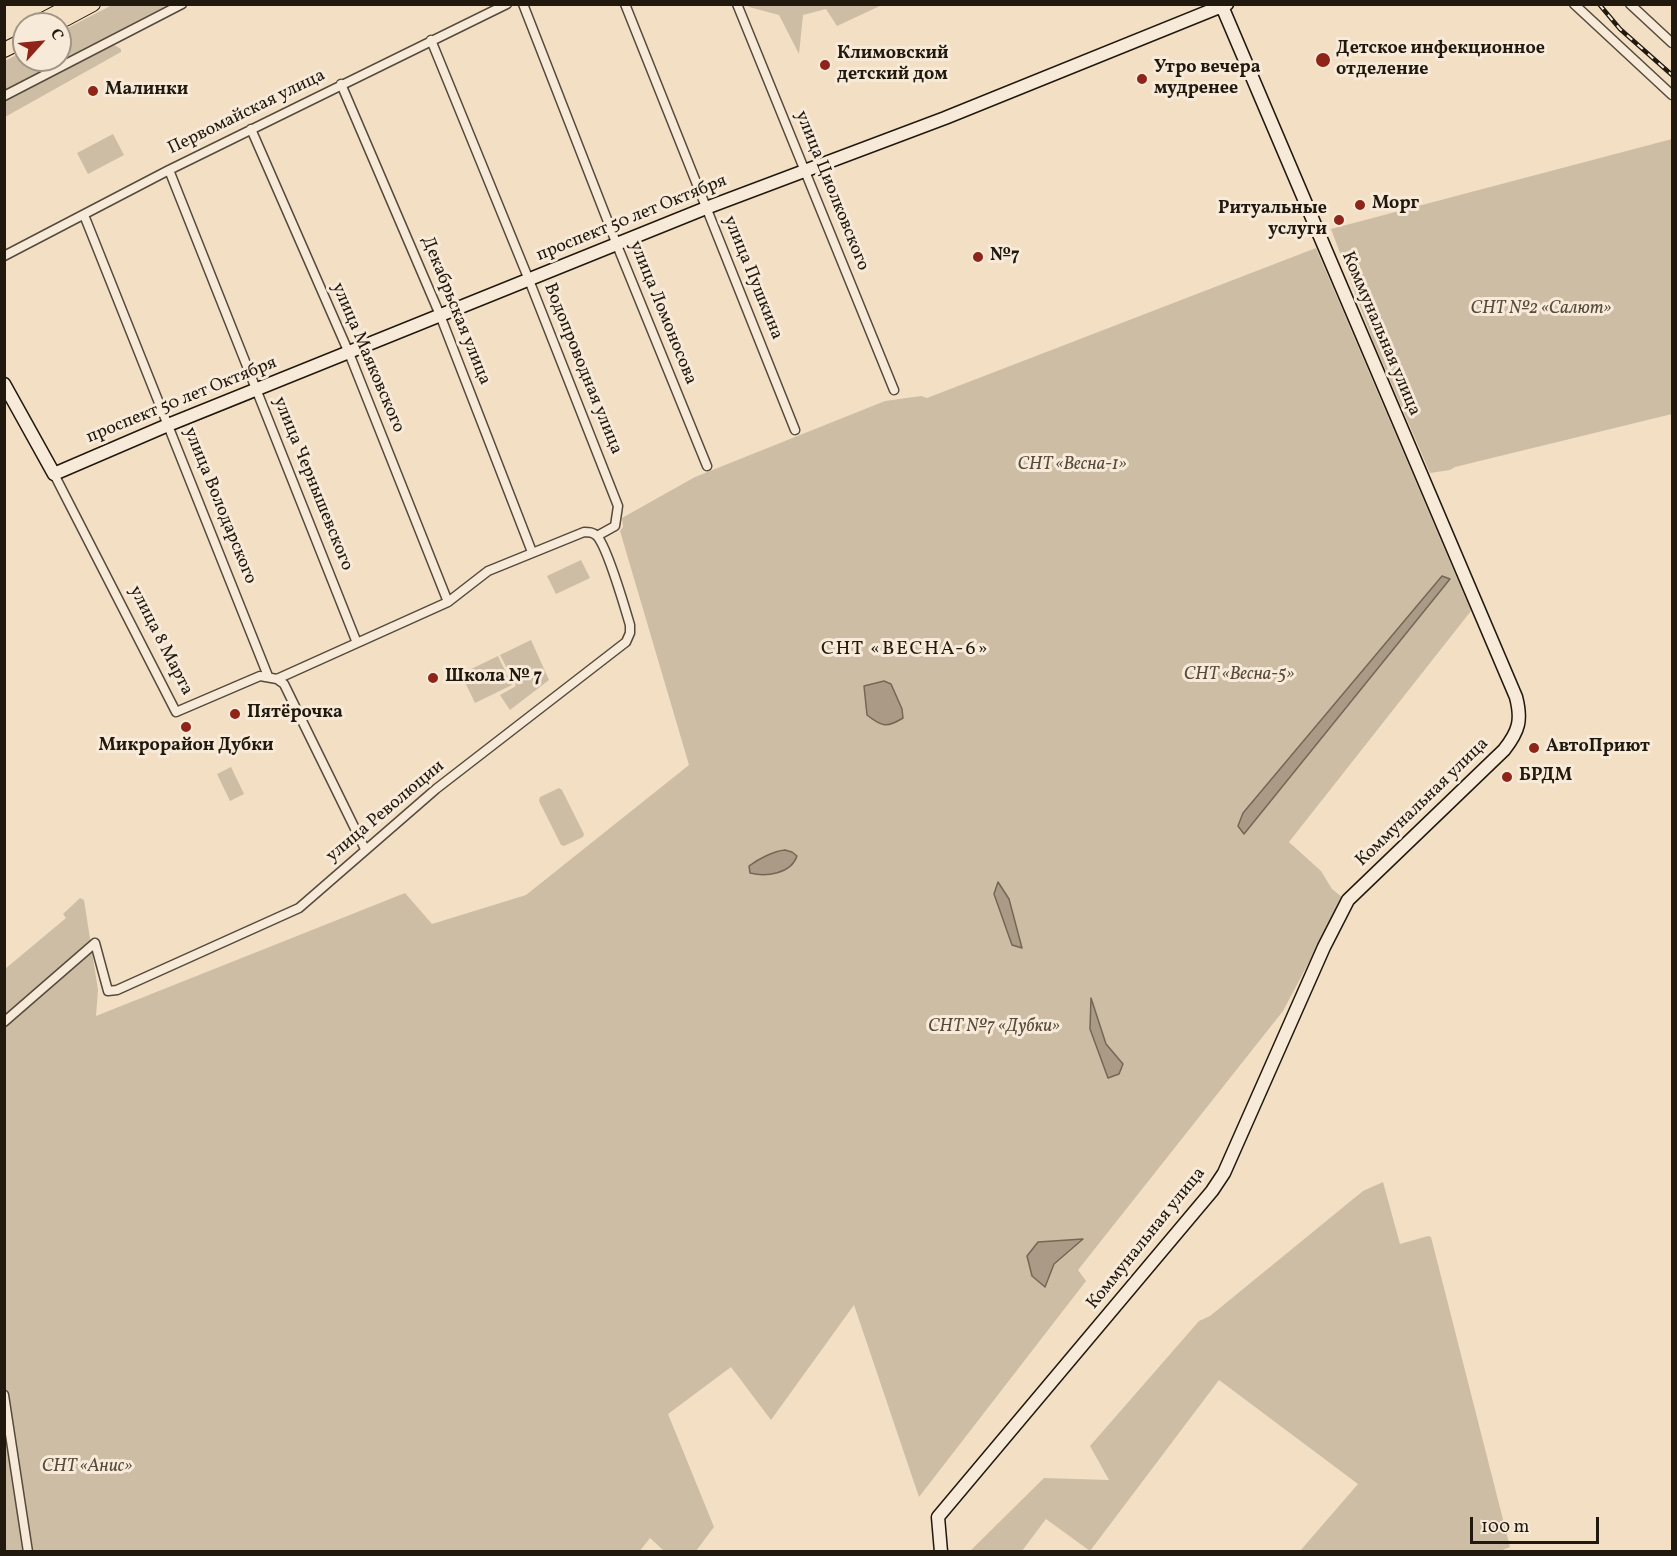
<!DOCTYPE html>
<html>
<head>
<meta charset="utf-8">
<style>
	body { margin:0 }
	#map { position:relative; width:1677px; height:1556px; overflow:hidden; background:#f2dfc4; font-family:Vollkorn,serif }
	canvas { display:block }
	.frame { position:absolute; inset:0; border:6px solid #21180e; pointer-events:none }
	.north { position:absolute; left:12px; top:12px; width:60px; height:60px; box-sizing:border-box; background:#f7ead9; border:2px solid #a19688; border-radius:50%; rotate:63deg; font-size:16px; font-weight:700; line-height:24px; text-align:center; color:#21180e }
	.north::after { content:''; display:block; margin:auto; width:21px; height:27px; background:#8f2418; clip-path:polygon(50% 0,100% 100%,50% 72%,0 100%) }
	.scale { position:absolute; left:1470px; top:1517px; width:129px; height:27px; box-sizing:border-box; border:3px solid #21180e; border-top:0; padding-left:8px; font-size:18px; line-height:21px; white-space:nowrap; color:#21180e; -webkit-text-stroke:4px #f7ead9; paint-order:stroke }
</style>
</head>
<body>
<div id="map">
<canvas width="1677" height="1556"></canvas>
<div class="frame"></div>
<div class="north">С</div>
<div class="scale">100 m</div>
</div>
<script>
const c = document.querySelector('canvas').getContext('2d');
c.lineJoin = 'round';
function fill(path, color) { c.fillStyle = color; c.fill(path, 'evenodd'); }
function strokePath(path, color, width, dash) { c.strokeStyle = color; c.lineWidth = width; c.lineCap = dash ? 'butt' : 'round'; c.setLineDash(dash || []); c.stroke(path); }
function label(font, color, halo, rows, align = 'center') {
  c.font = font + ' Vollkorn,serif'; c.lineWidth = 6; c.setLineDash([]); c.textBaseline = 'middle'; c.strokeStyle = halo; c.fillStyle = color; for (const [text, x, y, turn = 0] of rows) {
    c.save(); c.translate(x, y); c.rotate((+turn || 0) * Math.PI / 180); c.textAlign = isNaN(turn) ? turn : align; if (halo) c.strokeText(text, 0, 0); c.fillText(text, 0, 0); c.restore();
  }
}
const green = new Path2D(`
	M114,4L170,5L5,90V61L24,51V60H60V32Z
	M747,5H882L837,26L826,9L803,15L799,54L779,15L749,7Z
	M114,45L121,49V52L5,117V101Z
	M113,134L124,155L88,174L77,153Z
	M1672,139V414L1455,467L1450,470L1430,473L1373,341L1331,229Z
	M1316,248L1471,611L1289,842L1321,871L1332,889L1343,898L1283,1011L1078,1270L1086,1281L919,1497L854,1305L771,1420L731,1367L668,1414L714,1527L696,1551H664L650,1538L639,1552H5V969L66,918L63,914L80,898L84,900L98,990L96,1016L405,893L432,924L526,895L689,765L620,531L623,527L622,518L695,477L885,401L921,396L927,398Z
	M581,560L590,578L556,594L547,576Z
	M531,640L549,680L510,710L500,695L516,686L500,655Z
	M498,656L512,685L475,703L461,674Z
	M231,767L244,794L230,801L217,774Z
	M559,788L562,790L584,834L583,837L564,846L561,845L539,801L540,797Z
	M1383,1182L1400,1244L1428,1236L1431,1237L1510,1547L1498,1552L1300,1551L1358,1484L1219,1380L1090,1551L1046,1519L1022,1551H970L1044,1478L1109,1480L1090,1446L1199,1321L1210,1316L1363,1191Z`);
const water = new Path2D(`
	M1442,576L1450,579L1244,834L1238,826L1243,813Z
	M884,681L891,684L902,709L903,718C887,728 882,727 867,715L864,686Z
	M785,850L792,852L797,856C791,874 766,877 750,873L749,866C758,859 774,851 785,850Z
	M998,882L1009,899L1022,948L1012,945L994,894Z
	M1091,998L1106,1044L1123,1064L1119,1074L1108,1078L1090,1029Z
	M1083,1239L1054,1264L1045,1287L1032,1276L1027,1256L1038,1242Z`);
const stream = new Path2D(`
	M175,429L255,397`);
const street = new Path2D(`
	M523,4L619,250L707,466
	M625,4L795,430
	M737,4L894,390
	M1574,4L1672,95
	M1630,4L1672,43
	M431,40L529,280L618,506L615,526L597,536
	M341,84L440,315L532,552
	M4,96L182,4
	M251,129L349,353L448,602
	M169,170L357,643
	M84,215L268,676
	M4,256L169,170L507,4
	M54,474L176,712L260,676L277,679L284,684L365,849
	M4,1022L95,943L108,991L117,990L299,908L436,789L626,642L630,633V625C625,608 607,547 597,536C593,532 589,532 584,532L488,571L448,602L277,679
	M4,1395L28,1552`);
const secondary = new Path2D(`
	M4,384L54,474L168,425L706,208L945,118L1227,4
	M941,1552L938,1517L1212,1191L1224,1173L1324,947L1348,900L1504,750C1519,731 1522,720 1516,697L1221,4`);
const primary = new Path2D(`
	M65,19L93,4
	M35,24L73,4
	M4,50L24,40`);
const rail = new Path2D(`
	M1599,4L1620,29L1672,75`);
const markers = [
	[1323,60,8,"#8f2418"],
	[825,65,6,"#8f2418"],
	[1142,79,6,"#8f2418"],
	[93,91,6,"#8f2418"],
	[1360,205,6,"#8f2418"],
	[1339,220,6,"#8f2418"],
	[978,257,6,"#8f2418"],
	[433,678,6,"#8f2418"],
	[235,714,6,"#8f2418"],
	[186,727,6,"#8f2418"],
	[1534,748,6,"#8f2418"],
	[1507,777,6,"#8f2418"]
];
const poiNames = [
	["Детское инфекционное",1336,50],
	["отделение",1336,71],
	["Климовский",837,55],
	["детский дом",837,76],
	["Утро вечера",1154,69],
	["мудренее",1154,90],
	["Малинки",105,91],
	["Морг",1372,205],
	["Ритуальные",1327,210,"right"],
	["услуги",1327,231,"right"],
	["№7",990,257],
	["Школа № 7",445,678],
	["Пятёрочка",247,714],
	["Микрорайон Дубки",186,747,"center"],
	["АвтоПриют",1546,748],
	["БРДМ",1519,777]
];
const streetNames = [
	["Первомайская улица",247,113,-26],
	["улица Циолковского",831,191,68],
	["проспект 50 лет Октября",632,219,-22],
	["улица Пушкина",752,278,68],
	["Декабрьская улица",455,311,68],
	["улица Ломоносова",662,313,68],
	["Коммунальная улица",1380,334,67],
	["улица Маяковского",367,358,67],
	["Водопроводная улица",582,369,68],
	["проспект 50 лет Октября",182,401,-22],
	["улица Чернышевского",312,484,68],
	["улица Володарского",219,506,68],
	["улица 8 Марта",160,641,63],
	["Коммунальная улица",1423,803,-44],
	["улица Революции",386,812,-40],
	["Коммунальная улица",1147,1239,-51]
];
const parkNames = [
	["СНТ №2 «Салют»",1541,310],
	["СНТ «Весна-1»",1072,466],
	["СНТ «Весна-5»",1239,676],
	["СНТ №7 «Дубки»",994,1028],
	["СНТ «Анис»",87,1468]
];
const neighbourhoodNames = [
	["СНТ «ВЕСНА-6»",905,650]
];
fill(green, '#cebda5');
fill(water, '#ab9b86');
strokePath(water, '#746756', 1.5);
strokePath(stream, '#746756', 2);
strokePath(street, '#554a3c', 11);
strokePath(secondary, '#21180e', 15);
strokePath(primary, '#21180e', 16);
strokePath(street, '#f7ead9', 8);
strokePath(secondary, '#f7ead9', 12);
strokePath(primary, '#f2dfc4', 14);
strokePath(rail, '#21180e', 4.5);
strokePath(rail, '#f7ead9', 2, [7]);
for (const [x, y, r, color] of markers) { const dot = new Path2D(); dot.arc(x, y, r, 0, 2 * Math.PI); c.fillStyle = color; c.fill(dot); strokePath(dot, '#f7ead9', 2); }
label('bold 18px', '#21180e', '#f7ead9', poiNames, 'left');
label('18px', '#21180e', '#f7ead9', streetNames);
label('italic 18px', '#554a3b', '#f7ead9', parkNames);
c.letterSpacing = '1.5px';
label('20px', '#21180e', '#f7ead9', neighbourhoodNames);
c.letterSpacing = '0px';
</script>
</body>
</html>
